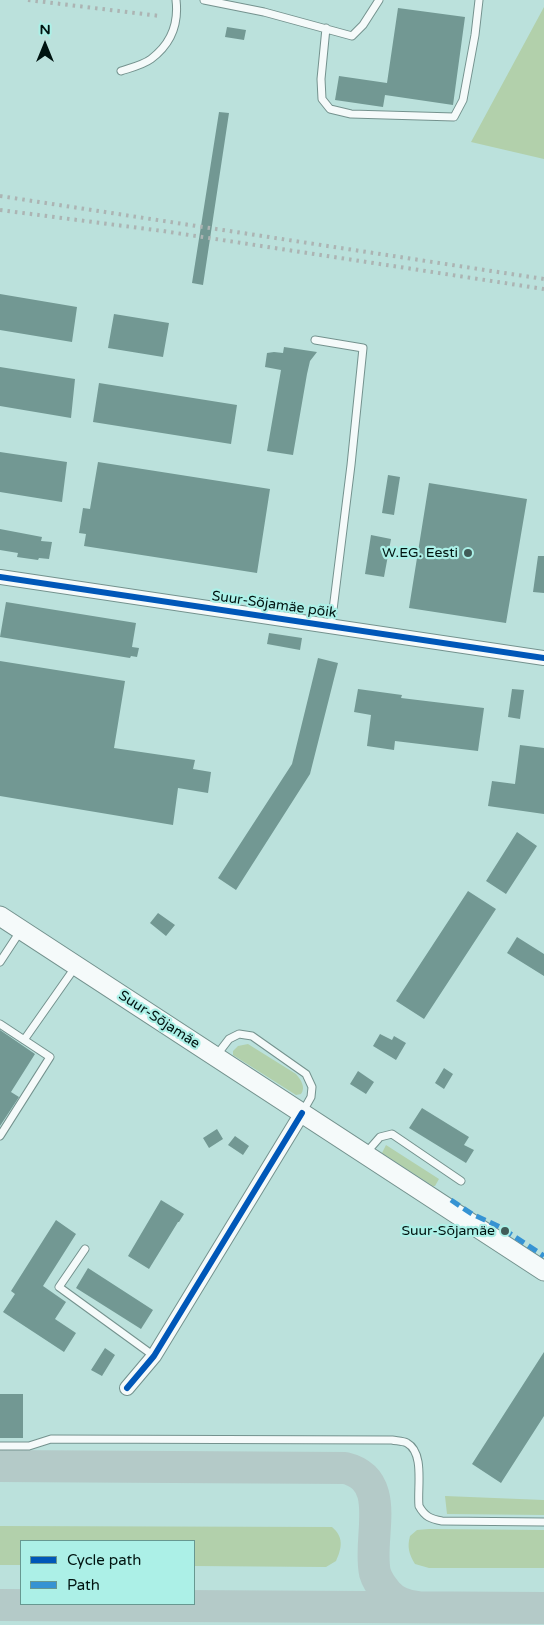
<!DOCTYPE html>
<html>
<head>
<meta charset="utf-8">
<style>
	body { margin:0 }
	#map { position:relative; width:544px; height:1625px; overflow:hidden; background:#bbe1dc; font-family:"Varela Round",sans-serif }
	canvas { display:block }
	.legend { position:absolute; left:20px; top:1540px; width:175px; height:65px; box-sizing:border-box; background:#acf0e7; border:1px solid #679891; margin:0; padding:6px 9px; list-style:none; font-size:15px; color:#001411 }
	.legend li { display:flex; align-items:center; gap:10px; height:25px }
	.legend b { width:25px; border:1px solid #679891 }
	.north { position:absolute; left:20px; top:20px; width:50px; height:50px; -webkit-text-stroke:4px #acf0e7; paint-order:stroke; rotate:0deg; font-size:14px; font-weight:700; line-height:20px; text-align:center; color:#001411 }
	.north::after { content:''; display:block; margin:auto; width:18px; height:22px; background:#001411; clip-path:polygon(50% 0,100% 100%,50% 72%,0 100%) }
</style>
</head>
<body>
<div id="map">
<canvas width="544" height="1625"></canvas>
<ul class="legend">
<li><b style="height:6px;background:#0057b8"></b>Cycle path</li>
<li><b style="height:6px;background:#3693d3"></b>Path</li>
</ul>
<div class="north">N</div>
</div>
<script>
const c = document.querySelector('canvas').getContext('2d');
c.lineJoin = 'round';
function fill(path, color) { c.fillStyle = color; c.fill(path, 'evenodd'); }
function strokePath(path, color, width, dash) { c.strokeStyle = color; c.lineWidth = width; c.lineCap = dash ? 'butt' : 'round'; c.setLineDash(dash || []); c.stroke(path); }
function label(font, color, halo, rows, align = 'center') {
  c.font = font + ' "Varela Round",sans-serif'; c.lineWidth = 4.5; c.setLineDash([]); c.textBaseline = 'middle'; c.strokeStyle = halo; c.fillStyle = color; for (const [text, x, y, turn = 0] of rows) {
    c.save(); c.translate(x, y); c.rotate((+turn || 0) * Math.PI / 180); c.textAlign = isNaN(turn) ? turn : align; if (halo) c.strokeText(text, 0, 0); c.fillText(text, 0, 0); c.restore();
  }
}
const green = new Path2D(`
	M544,7V159L471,142Z
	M248,1044L296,1074C301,1080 306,1087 301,1094L296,1095L233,1055V1051L238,1046Z
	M386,1145L439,1179L435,1186H433L382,1153Z
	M445,1496L544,1500V1515L447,1514Z
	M0,1526L332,1527C344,1537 342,1548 336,1561L326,1567L194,1566V1541H21V1565H0Z
	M429,1529L544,1530V1568H429L415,1564C409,1554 407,1547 410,1536L417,1530Z`);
const taxiway = new Path2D(`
	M0,1466L345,1468C394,1480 367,1538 375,1573C377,1580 382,1587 387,1593C394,1601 406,1606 417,1607
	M0,1605L544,1608`);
const building = new Path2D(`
	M398,8L465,17L453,105L385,95L383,107L335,100L339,76L387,83Z
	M227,27L246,30L244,40L225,37Z
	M219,112L229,113L203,285L192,283Z
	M0,294L77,307L72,342L0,330Z
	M114,314L169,323L163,357L108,348Z
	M284,347L317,352L310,361L307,374L293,455L267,451L281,370L265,367L267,353L274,352L283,353Z
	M0,367L75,379L71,418L0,406Z
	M99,383L237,405L231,444L93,422Z
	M0,452L67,462L62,502L0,492Z
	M98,462L270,489L257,573L84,546L86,534L79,533L83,508L90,509Z
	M388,475L400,477L394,515L382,513Z
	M429,483L527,499L506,623L409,608Z
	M0,529L42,537L41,541L52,542L49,559L39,558L38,560L17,557L18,553L0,550Z
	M371,535L391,539L384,577L365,574Z
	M538,556H544V593L533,592Z
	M6,602L136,623L132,647L139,648L137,657L131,656L130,658L0,637Z
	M269,633L302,638L300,650L267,644Z
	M318,658L338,663L310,774L236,890L218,878L292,764Z
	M0,661L125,681L114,748L195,760L193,769L211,772L208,793L178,788L173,825L0,796Z
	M358,689L402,695L401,698L484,708L478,751L395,741L394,750L367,746L371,715L354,712Z
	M512,689L524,690L520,719L508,717Z
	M520,745L544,748V814L488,806L492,781L515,784Z
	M517,832L537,846L506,894L486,881Z
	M468,891L496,909L424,1019L396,1001Z
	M158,913L175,925L166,936L150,923Z
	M517,937L544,954V976L507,953Z
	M0,1030L35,1054L11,1092L19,1097L0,1126Z
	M380,1034L392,1040L394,1036L406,1043L396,1060L373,1046Z
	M444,1068L453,1074L444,1089L435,1083Z
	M358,1071L374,1082L366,1094L350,1084Z
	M422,1108L469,1137L464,1145L474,1150L466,1163L409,1128Z
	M217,1129L223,1139L209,1148L203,1138Z
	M235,1136L249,1146L243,1155L228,1145Z
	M161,1200L184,1214L179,1222H178L149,1269L128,1256Z
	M56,1220L76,1234L43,1286L66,1302L55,1319L76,1333L64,1352L3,1312L15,1294L11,1291Z
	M88,1268L153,1310L141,1329L76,1288Z
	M105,1348L115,1355L102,1376L91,1370Z
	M544,1352V1416L501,1483L472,1464Z
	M0,1394H23V1438H0Z`);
const service = new Path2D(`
	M204,0L264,12L352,36L363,25L379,0
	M326,28L321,79L322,99L330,109L351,114L454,117L463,100L475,35L479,0
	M121,71C130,68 143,65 151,59C171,44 179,25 176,0
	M315,340L363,348L351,465L331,626
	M0,962L21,930
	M0,1024L50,1057L0,1136
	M24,1040L76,966
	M216,1056L229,1039L239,1034L252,1036L306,1074L312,1087L311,1097L302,1113
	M366,1153L380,1137L392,1134L461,1181
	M85,1249L59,1287L154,1356
	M0,1446H29L51,1439L392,1440C397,1441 403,1441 407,1443C425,1453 417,1488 419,1506C425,1517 431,1519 442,1521L544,1522`);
const minor = new Path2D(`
	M0,577L544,658
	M127,1388L154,1356L302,1113`);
const secondary = new Path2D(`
	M0,916L544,1271`);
const rail = new Path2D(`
	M28,0L160,16
	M0,196L544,279
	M0,210L163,231L544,289`);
const quiet = new Path2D(`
	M451,1200L472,1214L500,1227L544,1256`);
const cycleway = new Path2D(`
	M0,577L544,658
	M127,1388L154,1356L302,1113`);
const markers = [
	[468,553,5,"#415c58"],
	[505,1231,5,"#415c58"]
];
const poiNames = [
	["W.EG. Eesti",458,553],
	["Suur-Sõjamäe",495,1231]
];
const streetNames = [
	["Suur-Sõjamäe põik",274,605,8],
	["Suur-Sõjamäe",159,1020,33]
];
fill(green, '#b2d0ab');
strokePath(taxiway, '#b4cac8', 32);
fill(building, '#729893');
strokePath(service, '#74928e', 9);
strokePath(minor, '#74928e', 16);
strokePath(secondary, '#74928e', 21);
strokePath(service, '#f5fafa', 7);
strokePath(minor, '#f5fafa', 14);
strokePath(secondary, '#f5fafa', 19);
strokePath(rail, '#acb4b3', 4, [2.5, 5]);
strokePath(quiet, '#3693d3', 5, [10, 5]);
strokePath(cycleway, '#0057b8', 6);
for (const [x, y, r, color] of markers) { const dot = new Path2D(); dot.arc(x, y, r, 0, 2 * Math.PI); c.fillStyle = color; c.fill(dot); strokePath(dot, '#acf0e7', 2); }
label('14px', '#001411', '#acf0e7', poiNames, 'right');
label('14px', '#001411', '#acf0e7', streetNames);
</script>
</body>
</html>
